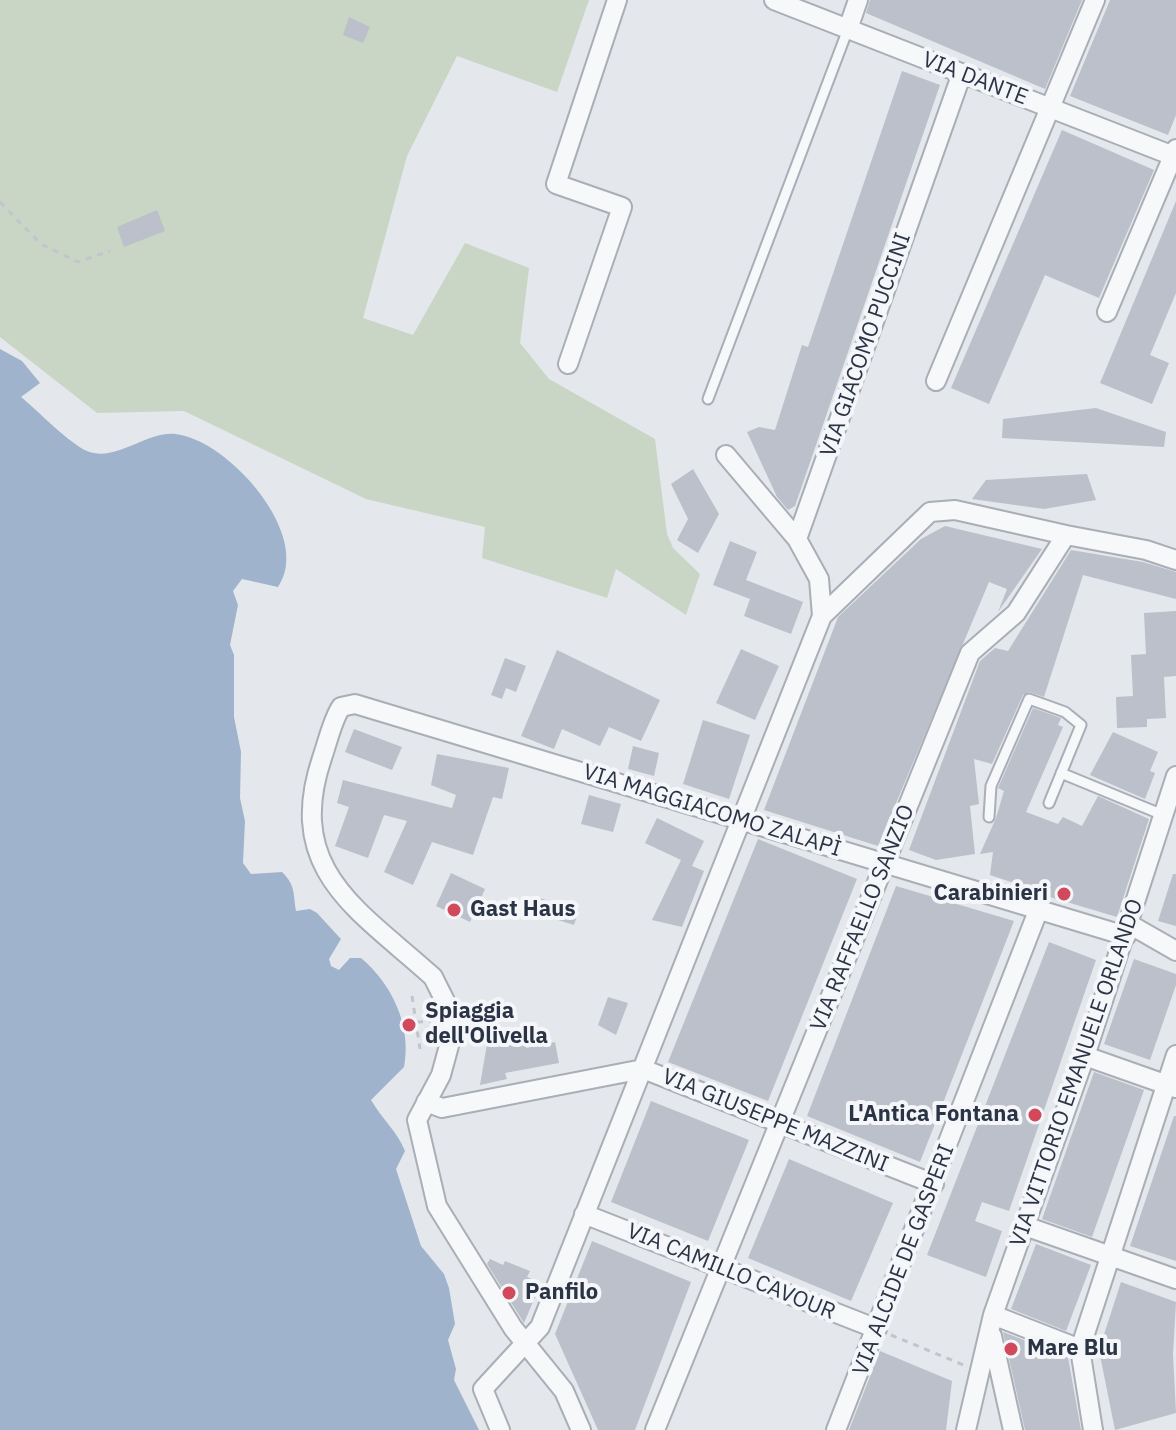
<!DOCTYPE html>
<html>
<head>
<meta charset="utf-8">
<style>
	body { margin:0 }
	canvas { display:block; background:#e4e7ec }
</style>
</head>
<body>
<canvas width="1176" height="1430"></canvas>
<script>
const c = document.querySelector('canvas').getContext('2d');
c.lineJoin = 'round';
function fill(path, color) { c.fillStyle = color; c.fill(path, 'evenodd'); }
function strokePath(path, color, width, dash) { c.strokeStyle = color; c.lineWidth = width; c.lineCap = dash ? 'butt' : 'round'; c.setLineDash(dash || []); c.stroke(path); }
function label(font, color, halo, rows, align = 'center') {
  c.font = font + ' "IBM Plex Sans",sans-serif'; c.lineWidth = 8; c.setLineDash([]); c.textBaseline = 'middle'; c.strokeStyle = halo; c.fillStyle = color; for (const [text, x, y, turn = 0] of rows) {
    c.save(); c.translate(x, y); c.rotate((+turn || 0) * Math.PI / 180); c.textAlign = isNaN(turn) ? turn : align; if (halo) c.strokeText(text, 0, 0); c.fillText(text, 0, 0); c.restore();
  }
}
const green = new Path2D(`
	M0,0H589L557,92L457,56L407,156L363,318L413,335L465,243L529,268L520,343L549,379L655,439L667,534L673,548L700,574L686,615L616,569L607,598L482,558L485,527L366,499L184,411L97,413L0,337Z`);
const water = new Path2D(`
	M0,349L22,361L40,383L21,397C38,411 70,444 87,451C115,463 147,431 175,434C228,439 314,536 278,587L242,579L233,591L238,605L230,645L234,655V717L241,752L240,798L245,821L243,863L251,874L282,872C296,886 293,894 296,911L310,909L317,913L341,939L329,959L331,966L339,970L350,958H361C392,984 412,1026 404,1067L371,1100C382,1119 397,1131 405,1151L396,1169L421,1246L444,1274L449,1288L455,1324L448,1340L456,1369L454,1380L479,1430H0Z`);
const building = new Path2D(`
	M870,0H1082L1045,89L866,13Z
	M1110,0H1176V115L1168,135L1070,96Z
	M349,17L370,27L363,43L343,35Z
	M902,71L940,85L795,506L788,510L777,497L747,432L759,427L775,430L802,345L808,347Z
	M1062,130L1154,170L1099,298L1045,275L989,404L951,388Z
	M1176,201V293L1150,355L1169,363L1152,404L1100,383Z
	M157,210L165,231L124,247L117,227Z
	M1096,408L1166,432L1164,447L1002,438L1003,419Z
	M693,469L719,514L698,553L677,540L688,519L671,484Z
	M1087,474L1096,500L1044,509L972,499L986,480Z
	M945,526L1042,549L998,612L1007,589L989,582L878,846L764,810L838,617L921,539Z
	M730,541L757,552L746,580L803,602L791,634L744,616L750,599L713,585Z
	M1071,550L1143,562L1176,572V599L1083,575L1044,697L1029,692L1023,695L992,764L974,759L979,804L970,806L975,854L936,860L909,850L980,661L995,648L1008,651Z
	M1176,611V676L1164,677L1166,718L1147,719V727L1117,728L1116,697L1133,696L1131,655L1146,654L1144,613Z
	M741,649L779,666L755,720L716,703Z
	M557,650L660,700L641,741L609,727L600,746L562,729L554,749L521,736Z
	M505,658L526,666L516,692L506,688L502,699L491,695Z
	M1033,708L1061,718L1058,725L1063,727L1026,812L1058,824L1063,817L1082,826L1098,796L1149,819L1117,917L1013,886L1014,883L990,875L993,852L980,854L996,818L1004,791L998,788Z
	M703,720L750,735L729,799L683,784Z
	M354,729L402,747L392,770L345,752Z
	M1113,732L1158,752L1150,771L1155,773L1145,799L1090,775Z
	M633,746L659,753L654,776L628,769Z
	M437,754L509,768L502,799L493,797L473,855L432,842L413,885L384,872L407,821L384,815L368,858L335,846L349,807L337,803L343,780L452,808L456,795L431,785Z
	M589,795L621,804L613,832L581,824Z
	M657,818L704,841L692,866L704,871L682,927L652,920L681,860L645,843Z
	M758,839L857,879L768,1101L668,1062Z
	M451,873L485,889L470,922L436,906Z
	M1173,874H1176V926L1158,921Z
	M896,886L1014,921L920,1162L807,1116Z
	M533,896L579,910L574,925L529,911Z
	M1049,942L1096,960L1009,1211L982,1202L975,1221L1002,1231L986,1277L927,1255Z
	M1134,959L1176,974V985L1150,1060L1104,1044Z
	M608,997L628,1003L616,1035L598,1025Z
	M523,1032L526,1048L555,1042L559,1063L505,1073L507,1079L480,1085L488,1038Z
	M1094,1072L1144,1090L1092,1237L1042,1219Z
	M651,1101L749,1140L708,1241L611,1202Z
	M1174,1116H1176V1261L1130,1246Z
	M789,1159L893,1203L851,1301L748,1258Z
	M592,1241L691,1282L635,1430H598L555,1334Z
	M1036,1244L1091,1265L1066,1331L1011,1309Z
	M490,1259L503,1265L505,1261L530,1271L527,1277L541,1283L524,1323L487,1264Z
	M1121,1282L1176,1302L1173,1354L1176,1413L1115,1430L1099,1350Z
	M1003,1332L1068,1357L1081,1430H1025Z
	M880,1351L952,1381L946,1430H849Z`);
const path = new Path2D(`
	M0,202L41,244L78,262L110,251
	M412,996L420,1049
	M417,1022L434,1021
	M891,1335L966,1366`);
const lane = new Path2D(`
	M708,399L848,29
	M1061,773L1163,815
	M989,817L991,786L1029,699L1065,712L1081,725L1049,803`);
const street = new Path2D(`
	M774,0L1176,157
	M848,29L858,0
	M1107,312L1176,149
	M568,364L622,207L556,184L617,0
	M936,381L1095,0
	M726,455L797,539
	M822,616L819,579L797,539L962,73
	M1129,924L1176,951
	M1085,1056L1176,1088
	M426,1102L442,1108L643,1069L934,1184
	M584,1214L877,1329
	M1025,1226L1176,1279
	M993,1315L1080,1349
	M992,1336L1013,1430
	M500,1430L483,1389L540,1327L822,616L930,512L955,510L1066,535
	M581,1430L564,1391L513,1328L437,1206L417,1120L441,1075L450,1042L446,1003L433,977C359,910 284,871 322,758C328,741 332,721 341,707L355,704L1126,936
	M655,1430L970,653L1016,613L1066,535L1146,550L1176,560
	M836,1430L1038,911
	M966,1430L993,1315L1085,1056L1176,776
	M1093,1430L1080,1349L1176,1055`);
const markers = [
	[1064,894,8,"#d1495b"],
	[454,910,8,"#d1495b"],
	[409,1025,8,"#d1495b"],
	[1035,1115,8,"#d1495b"],
	[509,1293,8,"#d1495b"],
	[1011,1349,8,"#d1495b"]
];
const streetNames = [
	["VIA DANTE",975,79,21],
	["VIA GIACOMO PUCCINI",866,345,-71],
	["VIA MAGGIACOMO ZALAPÌ",712,811,17],
	["VIA RAFFAELLO SANZIO",863,918,-68],
	["VIA VITTORIO EMANUELE ORLANDO",1077,1073,-71],
	["VIA GIUSEPPE MAZZINI",775,1121,22],
	["VIA ALCIDE DE GASPERI",904,1260,-69],
	["VIA CAMILLO CAVOUR",731,1272,22]
];
const poiNames = [
	["Carabinieri",1048,894,"right"],
	["Gast Haus",470,910],
	["Spiaggia",425,1012],
	["dell'Olivella",425,1037],
	["L'Antica Fontana",1019,1115,"right"],
	["Panfilo",525,1293],
	["Mare Blu",1027,1349]
];
fill(green, '#c9d6c5');
fill(water, '#9fb4cc');
fill(building, '#bbc0ca');
strokePath(lane, '#a9aeb7', 13);
strokePath(street, '#a9aeb7', 22);
strokePath(path, '#c2c5cb', 3, [6, 6]);
strokePath(lane, '#f7f8fa', 9);
strokePath(street, '#f7f8fa', 18);
for (const [x, y, r, color] of markers) { const dot = new Path2D(); dot.arc(x, y, r, 0, 2 * Math.PI); c.fillStyle = color; c.fill(dot); strokePath(dot, '#f4f6f9', 3); }
label('22px', '#2b3445', '#f4f6f9', streetNames);
label('bold 22px', '#2b3445', '#f4f6f9', poiNames, 'left');
</script>
</body>
</html>
